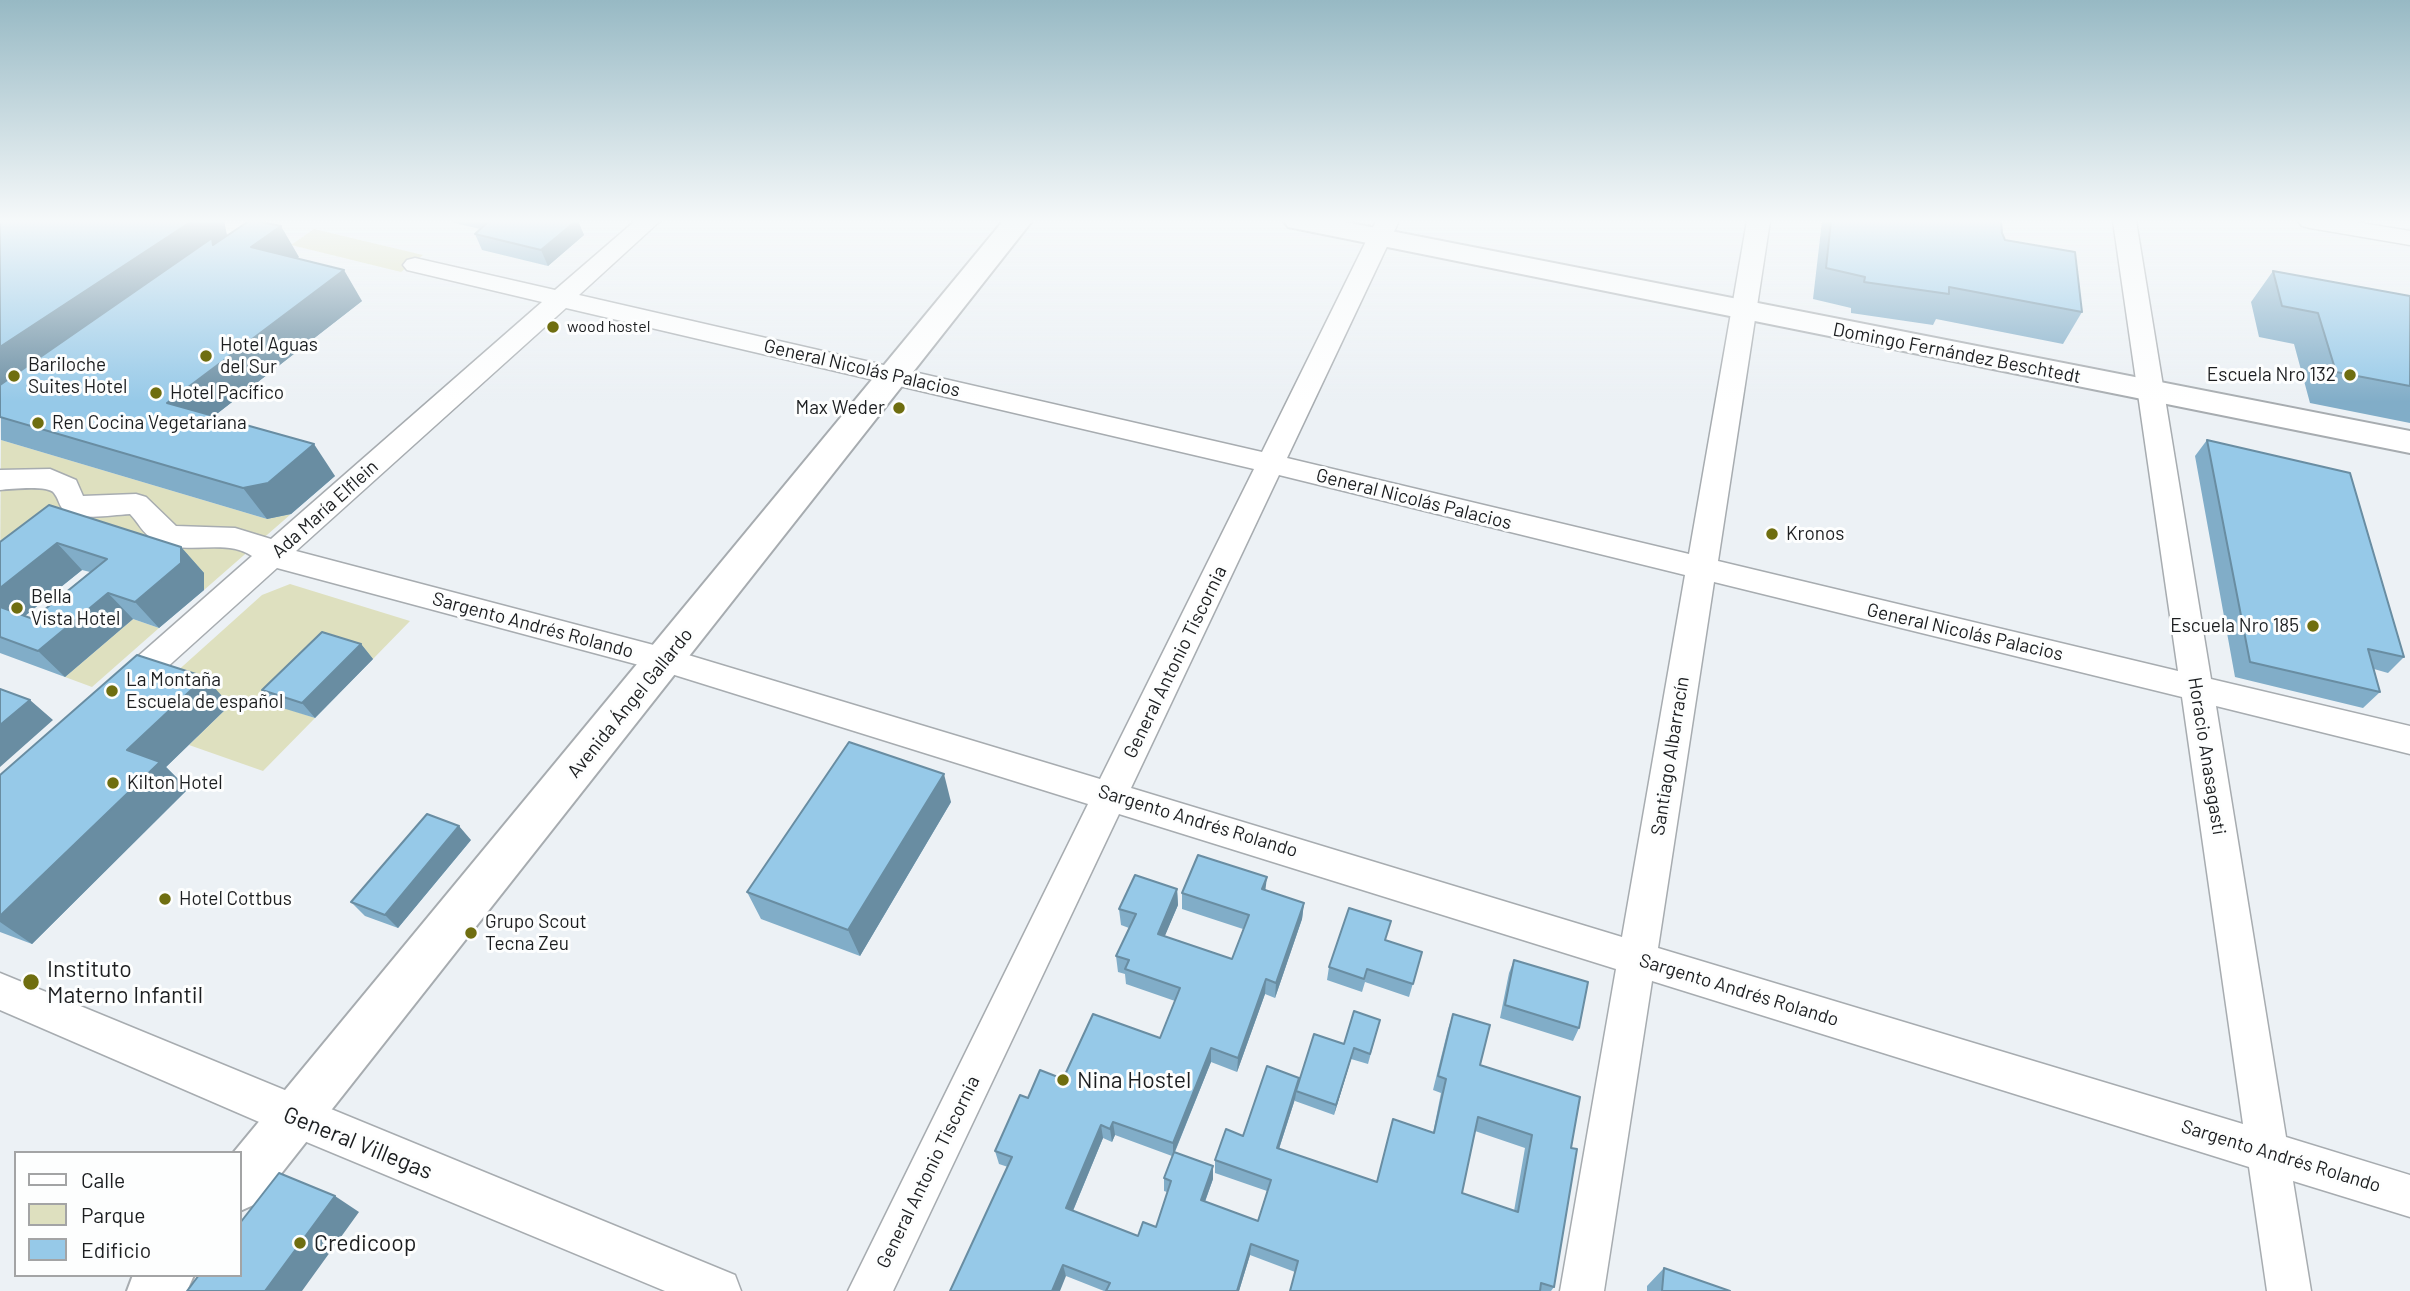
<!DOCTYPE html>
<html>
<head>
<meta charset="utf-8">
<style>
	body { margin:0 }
	#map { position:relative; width:2410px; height:1291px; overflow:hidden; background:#ecf1f5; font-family:Barlow,sans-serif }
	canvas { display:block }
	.legend { position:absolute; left:14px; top:1151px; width:228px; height:126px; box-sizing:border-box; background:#fdfefe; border:2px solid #a3a4a5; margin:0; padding:9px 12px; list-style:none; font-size:21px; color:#1c1e20 }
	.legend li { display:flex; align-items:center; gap:14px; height:35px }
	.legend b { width:35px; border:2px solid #a3a4a5 }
</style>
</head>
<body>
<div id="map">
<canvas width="2410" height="1291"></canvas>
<ul class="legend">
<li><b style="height:9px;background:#fff"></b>Calle</li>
<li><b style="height:19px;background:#dee0bf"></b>Parque</li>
<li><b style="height:19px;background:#96c9e8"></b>Edificio</li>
</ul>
</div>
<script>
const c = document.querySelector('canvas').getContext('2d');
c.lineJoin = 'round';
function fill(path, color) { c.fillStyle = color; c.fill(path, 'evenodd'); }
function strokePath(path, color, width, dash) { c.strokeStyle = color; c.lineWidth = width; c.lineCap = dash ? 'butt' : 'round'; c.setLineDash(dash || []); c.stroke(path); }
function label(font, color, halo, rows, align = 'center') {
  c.font = font + ' Barlow,sans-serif'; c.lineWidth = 6; c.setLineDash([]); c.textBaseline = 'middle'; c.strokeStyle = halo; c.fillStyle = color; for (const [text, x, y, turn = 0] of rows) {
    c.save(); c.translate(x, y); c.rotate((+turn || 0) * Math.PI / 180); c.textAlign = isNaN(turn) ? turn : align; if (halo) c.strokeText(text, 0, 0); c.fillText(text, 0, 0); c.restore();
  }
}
const green = new Path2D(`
	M314,229L423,255L401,272L291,245Z
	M1,440L267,519L291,514L204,590L203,573L74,531L0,589Z
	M290,584L410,621L373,659L335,648L276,705L315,718L263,771L189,745L230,705L164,683L262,595Z
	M133,619L159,628L92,687L65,677Z`);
const minor = new Path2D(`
	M635,221H660L579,295L1262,452L1376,221H1399L1287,458L1689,554L1747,221H1770L1718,561L2178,671L2113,221H2136L2211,679L2410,726V754L2216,706L2286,1137L2410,1175V1217L2293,1181L2311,1291H2267L2249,1167L1652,981L1604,1291H1560L1616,969L1119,814L893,1291H848L1088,804L665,672L277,568L133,698L122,702L111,698L106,689L111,680L252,556C224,537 184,558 153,539C143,534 138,522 130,514C112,515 87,520 70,513C58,509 61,502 54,493C48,485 11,489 0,490V470L50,469L76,480L83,496L136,494L146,497L176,526L235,528L271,539L542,302L407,270L403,265L407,260L415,258L555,290ZM566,308L1254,469L1100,779L665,648L296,551ZM1279,475L1685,575L1622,937L1131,788ZM1714,582L2182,697L2243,1124L1658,948Z
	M2298,221H2349L2410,231V245L2310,228L2302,226Z
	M0,973L735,1275L741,1291H665L280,1131L0,1010Z`);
const tertiary = new Path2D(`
	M1284,221H1340L2410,431V453L1298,229L1288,227Z`);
const primary = new Path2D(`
	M1003,221H1032L258,1203L240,1211V1153H233Z
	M133,1275H194L187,1291H127Z`);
const wall = new Path2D(`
	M0,221H224L227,236L299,257L297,258L362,301L214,416L335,476L291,514L267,519L1,440Z
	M454,221H578L584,235L548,266L482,250L475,234L480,229L455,223Z
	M1822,221H2001L2002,233L2005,240L2082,312L2063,344L1936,319L1933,325L1851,313V308L1813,299Z
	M2273,271L2410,296V423L2310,403L2294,344L2259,337L2251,302Z
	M2207,440L2404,657L2388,673L2374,669L2380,692L2363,708L2235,677L2195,456Z
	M0,542L181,547L204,573V590L159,628L133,619L65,677L0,653ZM82,570L90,572L33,619L25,616Z
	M361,644L373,659L315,718L276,706L262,690Z
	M230,705L166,767L188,789L32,944L0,932V775Z
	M951,802L860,956L761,919L747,892Z
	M471,840L398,928L365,916L351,902Z
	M1177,889L1178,905L1164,937L1232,959L1243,929L1182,909V893L1266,890L1304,903L1302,919L1275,998L1265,994L1237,1072L1211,1062L1175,1152L1213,1166V1179L1205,1202L1258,1221L1267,1191L1215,1173V1160L1299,1083L1344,1044L1380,1020L1368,1064L1351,1059L1334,1115L1295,1101V1099L1279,1149L1377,1182L1393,1119L1433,1133L1441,1093L1433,1090L1448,1029L1453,1014L1480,1065L1571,1148L1554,1287L1551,1291H1290L1295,1272L1250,1255L1239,1291H1104L1066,1276L1008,1167L999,1164L995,1151L1028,1098L1063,1079L1160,1038L1175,1001L1126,984L1125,974L1118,972L1116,956L1129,928L1121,925L1119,909ZM1475,1131L1525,1148L1514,1211L1462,1193ZM1115,1135L1172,1156L1164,1178V1191L1167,1192L1156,1227L1138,1236L1073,1211L1103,1138L1112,1142Z
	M1386,941L1422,952L1409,997L1365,982L1362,992L1327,980L1329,967Z
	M1514,960L1579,1028L1573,1041L1500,1018L1509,973Z
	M1664,1268L1730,1291H1647V1286Z`);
const shadedWall = new Path2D(`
	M192,221H224L228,241L0,397V347Z
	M576,221H578L584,235L548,266L541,250Z
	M281,226L299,257L271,278L251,247Z
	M344,270L362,301L191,434L167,403Z
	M314,444L335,476L291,514L267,519L243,488Z
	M57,543L82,570L11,627L0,617V588Z
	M181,547L204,573V590L159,628L135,602Z
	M108,593L133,619L65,677L38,651Z
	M361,644L373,659L315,718L302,703Z
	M205,677L230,705L166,767L188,789L32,944L0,922V916L127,750Z
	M30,700L53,720L0,767V725Z
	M944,774L951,802L860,956L848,930Z
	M459,826L471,840L398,928L385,915Z
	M1267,877L1265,893L1262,889Z
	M1177,889L1178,905L1159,950L1158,934Z
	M1304,903L1302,919L1275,998L1276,983Z
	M1266,979L1265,994L1237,1072L1238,1058Z
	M1211,1048V1062L1173,1156V1143Z
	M1354,1048L1351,1059L1334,1115L1336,1105Z
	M1299,1078L1295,1099L1275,1161L1277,1148Z
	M1113,1122L1115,1135L1112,1142L1110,1129Z
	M1101,1125L1103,1138L1069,1220L1066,1208Z
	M1213,1166V1179L1201,1212V1200Z
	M335,1196L359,1212L302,1291H265Z
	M1251,1244L1250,1255L1239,1291H1237Z
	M1063,1265L1066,1276L1060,1291H1052Z`);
const building = new Path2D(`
	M0,221H192L0,347Z
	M249,221H257L281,226L251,247L344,270L167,403L314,444L268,483L243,488L0,417V385L212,238L213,245Z
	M489,221H576L541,250L475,234Z
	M1831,221H2001L2002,233L2005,240L2075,252L2082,312L1949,287V294L1864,282L1865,277L1826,268Z
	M2273,271L2410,296V386L2336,372L2318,313L2282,306Z
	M2207,440L2350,473L2404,657L2368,649L2380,692L2250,662Z
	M49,505L181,547V563L135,602L108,593L38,651L0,637V607L33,619L107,559L57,543L0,588V542Z
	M322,632L361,644L302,703L262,690Z
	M137,655L205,677L127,750L160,762L0,916V775Z
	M0,689L30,700L0,725Z
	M849,742L944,774L848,930L747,892Z
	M427,814L459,826L385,915L351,902Z
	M1198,855L1267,877L1262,889L1304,903L1276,983L1266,979L1238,1058L1211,1048L1173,1143L1113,1122L1110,1129L1101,1125L1066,1208L1138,1236L1143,1222L1156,1227L1171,1181L1164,1178L1174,1152L1213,1166L1201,1200L1258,1221L1271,1180L1215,1160L1226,1129L1243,1136L1267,1066L1299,1078L1277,1148L1377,1182L1393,1119L1434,1133L1446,1079L1438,1076L1453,1014L1490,1025L1480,1065L1580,1097L1571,1148L1577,1149L1554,1287L1541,1283L1540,1291H1290L1298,1261L1251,1244L1237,1291H1106L1110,1283L1063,1265L1052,1291H950L1012,1157L995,1151L1020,1095L1028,1098L1040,1070L1063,1079L1093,1014L1160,1038L1180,988L1125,969L1129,960L1116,956L1136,914L1119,909L1135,875L1177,889L1158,934L1232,959L1249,915L1182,893ZM1478,1117L1532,1135L1518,1212L1462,1193Z
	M1349,908L1391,921L1385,940L1422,952L1413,984L1367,969L1364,979L1329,967Z
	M1514,960L1588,982L1579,1028L1505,1005Z
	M1354,1011L1380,1020L1370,1054L1354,1048L1336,1105L1296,1091L1314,1034L1344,1044Z
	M279,1173L335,1196L265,1291H187L199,1275H240V1223Z
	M1664,1268L1730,1291H1662Z`);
const markers = [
	[553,327,7,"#6f6e10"],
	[206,356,7,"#6f6e10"],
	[2350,375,7,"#6f6e10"],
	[14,376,7,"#6f6e10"],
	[156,393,7,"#6f6e10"],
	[899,408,7,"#6f6e10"],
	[38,423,7,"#6f6e10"],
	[1772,534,7,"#6f6e10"],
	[17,608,7,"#6f6e10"],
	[2313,626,7,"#6f6e10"],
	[112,691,7,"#6f6e10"],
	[113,783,7,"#6f6e10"],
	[165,899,7,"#6f6e10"],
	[471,933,7,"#6f6e10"],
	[31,982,9,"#6f6e10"],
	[1063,1080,7,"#6f6e10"],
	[300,1243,7,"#6f6e10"]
];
const farPoinames = [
	["wood hostel",567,327]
];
const poiNames = [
	["Hotel Aguas",220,345],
	["del Sur",220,367],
	["Bariloche",28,365],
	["Suites Hotel",28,387],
	["Escuela Nro 132",2336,375,"right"],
	["Hotel Pacífico",170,393],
	["Max Weder",885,408,"right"],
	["Ren Cocina Vegetariana",52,423],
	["Kronos",1786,534],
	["Bella",31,597],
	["Vista Hotel",31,619],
	["Escuela Nro 185",2299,626,"right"],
	["La Montaña",126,680],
	["Escuela de español",126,702],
	["Kilton Hotel",127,783],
	["Hotel Cottbus",179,899],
	["Grupo Scout",485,922],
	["Tecna Zeu",485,944]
];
const streetNames = [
	["Domingo Fernández Beschtedt",1957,353,11],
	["General Nicolás Palacios",862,368,13],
	["General Nicolás Palacios",1414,499,14],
	["Ada María Elflein",325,509,-42],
	["Sargento Andrés Rolando",533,625,15],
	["General Nicolás Palacios",1965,632,13],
	["General Antonio Tiscornia",1175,662,-64],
	["Avenida Ángel Gallardo",630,703,-51],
	["Santiago Albarracín",1670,756,-81],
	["Horacio Anasagasti",2207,756,81],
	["Sargento Andrés Rolando",1198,821,17],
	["Sargento Andrés Rolando",1739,990,17],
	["Sargento Andrés Rolando",2281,1156,17],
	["General Antonio Tiscornia",928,1172,-64]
];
const nearPoinames = [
	["Instituto",47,969],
	["Materno Infantil",47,995],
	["Nina Hostel",1077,1080],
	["Credicoop",314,1243]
];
const nearStreetnames = [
	["General Villegas",358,1143,22]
];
fill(green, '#dee0bf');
strokePath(minor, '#a7acb0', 3);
strokePath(tertiary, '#a7acb0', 4);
strokePath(primary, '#a7acb0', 4);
fill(minor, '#fff');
fill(tertiary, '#fff');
fill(primary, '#fff');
fill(wall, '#81adc8');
fill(shadedWall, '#698da2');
fill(building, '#96c9e8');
strokePath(building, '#698da2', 2);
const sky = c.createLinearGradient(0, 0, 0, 402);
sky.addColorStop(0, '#97b9c4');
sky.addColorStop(0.55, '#f6f9fa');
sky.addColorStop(1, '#f6f9fa00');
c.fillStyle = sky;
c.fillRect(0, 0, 2410, 402);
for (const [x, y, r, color] of markers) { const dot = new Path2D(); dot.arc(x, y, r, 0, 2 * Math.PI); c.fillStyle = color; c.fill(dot); strokePath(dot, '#fdfefe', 2.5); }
label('16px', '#1c1e20', '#fdfefe', farPoinames, 'left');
label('19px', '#1c1e20', '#fdfefe', poiNames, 'left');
label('19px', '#1c1e20', '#fdfefe', streetNames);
label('23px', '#1c1e20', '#fdfefe', nearPoinames, 'left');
label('23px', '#1c1e20', '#fdfefe', nearStreetnames);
</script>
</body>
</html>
